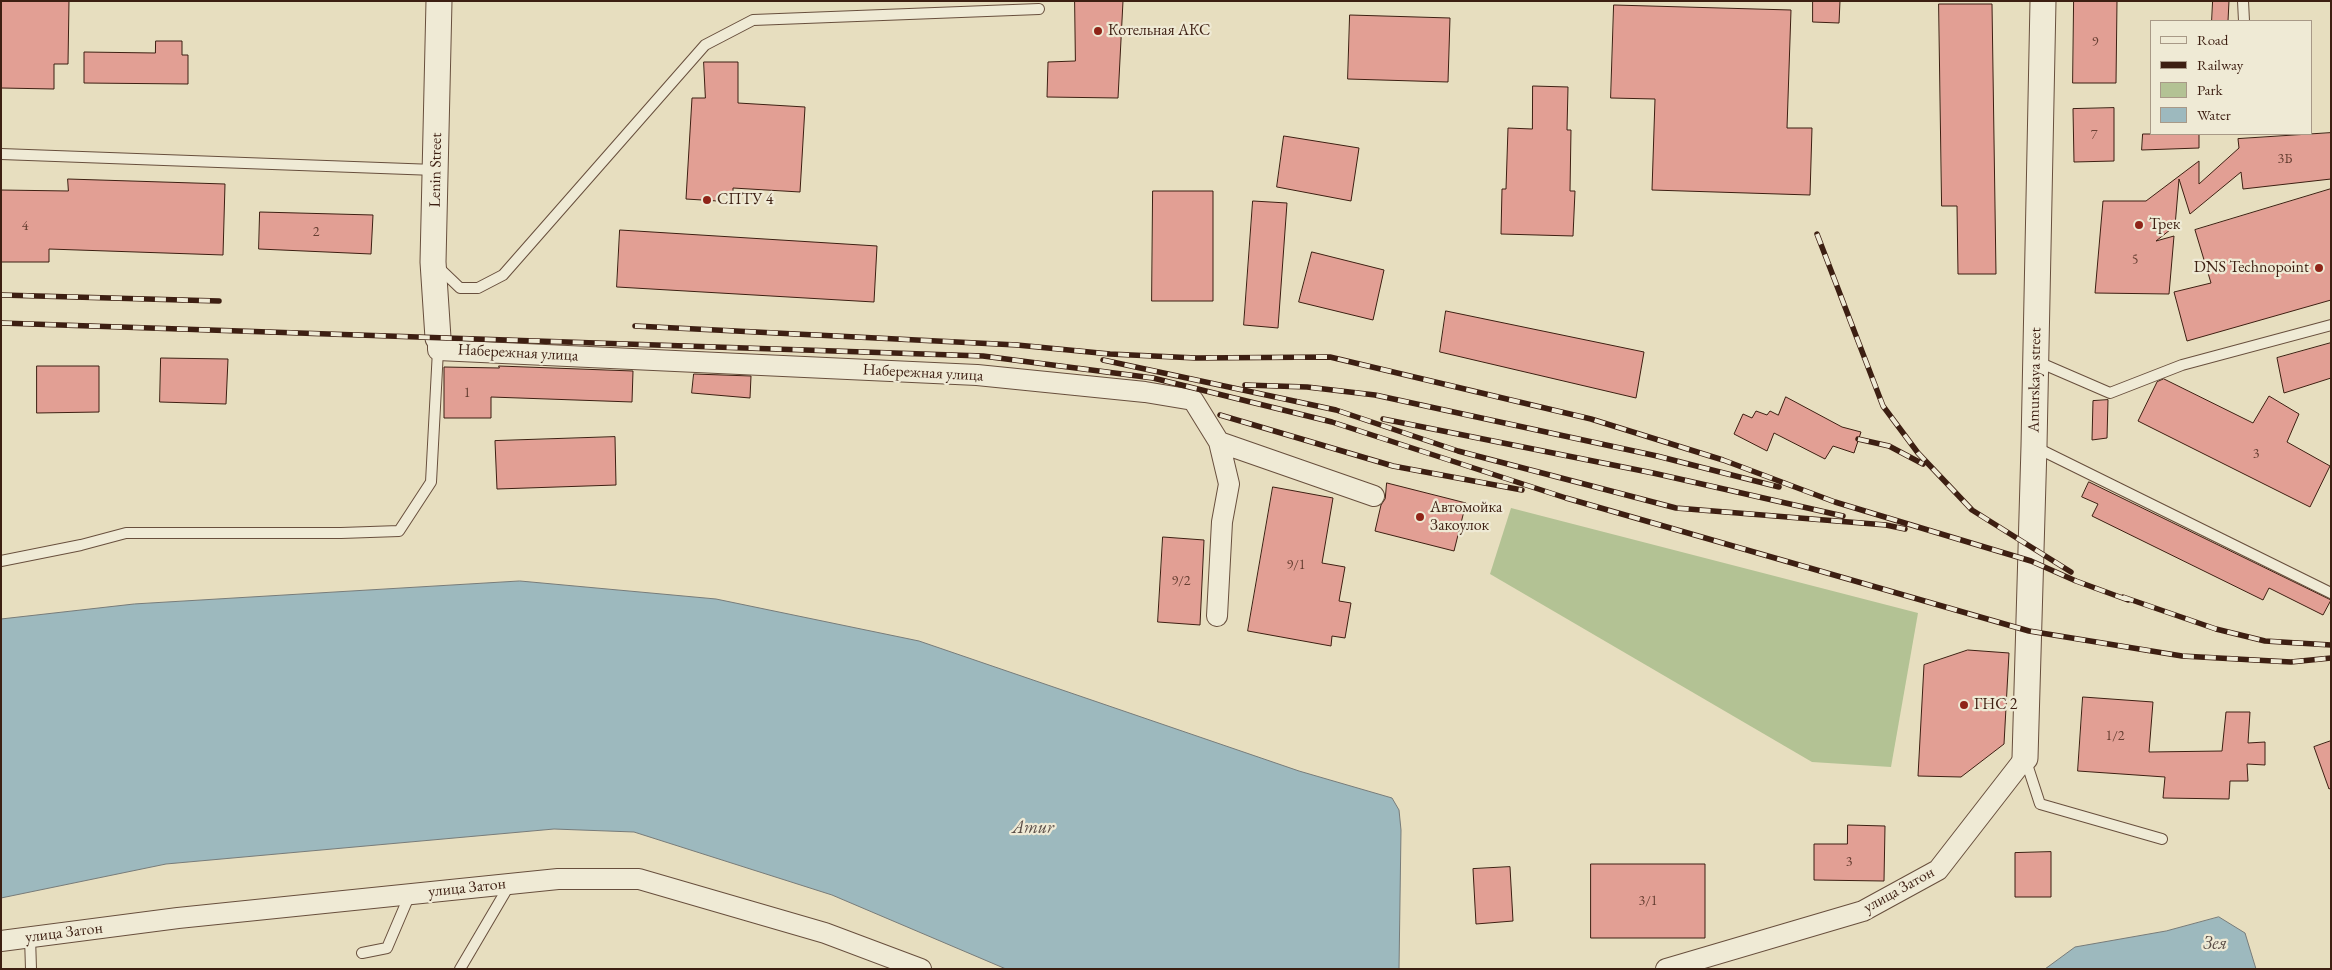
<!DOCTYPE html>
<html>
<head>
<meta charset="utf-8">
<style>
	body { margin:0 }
	#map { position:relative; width:2332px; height:970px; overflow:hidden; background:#e7debf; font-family:"EB Garamond",serif }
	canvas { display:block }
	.frame { position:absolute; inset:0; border:2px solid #3d1f12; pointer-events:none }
	.legend { position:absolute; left:2150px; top:20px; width:162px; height:115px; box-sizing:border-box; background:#efead5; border:1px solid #a89987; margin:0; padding:6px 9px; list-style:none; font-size:15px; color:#3d1f12 }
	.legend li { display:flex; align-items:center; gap:10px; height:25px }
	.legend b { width:25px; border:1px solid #a89987 }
</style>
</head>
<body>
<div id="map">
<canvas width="2332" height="970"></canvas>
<div class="frame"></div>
<ul class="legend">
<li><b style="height:6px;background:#efead5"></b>Road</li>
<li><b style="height:6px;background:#3d1f12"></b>Railway</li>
<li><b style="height:14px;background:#b3c294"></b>Park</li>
<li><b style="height:14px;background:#9db9be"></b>Water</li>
</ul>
</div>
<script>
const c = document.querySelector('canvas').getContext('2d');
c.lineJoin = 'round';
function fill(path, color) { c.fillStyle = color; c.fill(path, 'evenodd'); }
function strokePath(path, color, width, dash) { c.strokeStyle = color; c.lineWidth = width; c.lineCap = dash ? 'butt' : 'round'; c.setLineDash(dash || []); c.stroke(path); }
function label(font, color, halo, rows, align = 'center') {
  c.font = font + ' "EB Garamond",serif'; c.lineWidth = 4.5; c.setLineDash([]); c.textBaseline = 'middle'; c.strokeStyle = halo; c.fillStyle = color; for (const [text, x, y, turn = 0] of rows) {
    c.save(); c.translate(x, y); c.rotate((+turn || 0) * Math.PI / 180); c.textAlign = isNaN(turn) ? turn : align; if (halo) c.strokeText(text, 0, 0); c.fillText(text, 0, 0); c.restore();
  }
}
const green = new Path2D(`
	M1511,508L1918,613L1891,767L1812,762L1490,574Z`);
const water = new Path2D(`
	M520,581L716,599L919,641L1299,771L1392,798L1399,810L1401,830L1399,969H1006L832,895L634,832L554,829L166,864L1,898V619L134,604Z
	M2219,917L2245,933L2256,969H2045L2075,947L2166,931Z`);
const building = new Path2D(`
	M1,1H69L68,64H54V89L1,88Z
	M1075,1H1123L1118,98L1047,97L1048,62L1075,61Z
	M1813,1H1840L1839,23L1813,22Z
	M2074,1H2117L2116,83H2073Z
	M2213,1H2229L2228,21H2212Z
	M1939,4H1992L1996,274H1958L1957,206H1942Z
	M1614,5L1791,10L1787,128H1812L1810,195L1652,190L1655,99L1611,98Z
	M1350,15L1450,18L1448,82L1348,79Z
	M156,41H182V55H188V84L84,83V52L155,53Z
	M704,62H738V103L805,107L800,192L733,188V195L719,194L718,201L686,199L692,98H705Z
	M1533,86L1568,87L1567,130H1571L1570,191H1575L1573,236L1501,234L1502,189H1506L1508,128L1532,129Z
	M2114,108V161L2074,162L2073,109Z
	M2331,133V179L2243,189L2241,172L2190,214L2179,179L2175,226L2156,241L2174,236L2169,294L2095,293L2103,201H2146L2199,161V184L2239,148L2238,139Z
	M2143,134H2199V148L2142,150Z
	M1284,136L1359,148L1351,201L1277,187Z
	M68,179L225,184L223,255L49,249V262H1V190L68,191Z
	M2331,189V300L2187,341L2174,292L2211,283L2195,230Z
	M1153,191H1213V301H1152Z
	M1253,201L1287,203L1278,328L1244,325Z
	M260,212L373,215L371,254L259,249Z
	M620,230L877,246L874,302L617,287Z
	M1312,252L1384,270L1373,320L1299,302Z
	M1446,311L1644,352L1636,398L1440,352Z
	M2331,343V378L2284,393L2277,358Z
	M161,358L228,359L226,404L160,402Z
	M37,366H99V412L37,413Z
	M499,366L633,371L632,402L491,397V418H444V367L499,368Z
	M694,374L751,376L750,398L692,393Z
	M2164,379L2253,423L2269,396L2299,414L2287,442L2330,466L2310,507L2138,421L2157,382Z
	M1786,397L1842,427L1861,432L1854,453L1833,446L1825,459L1774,433L1767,451L1734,434L1743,414L1752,418L1756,411L1767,415L1770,411L1778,415Z
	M2108,400L2107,438L2092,440L2093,401Z
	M615,437L616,485L497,489L495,441Z
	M2089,482L2331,600L2323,615L2269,588L2263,600L2092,516L2098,504L2082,497Z
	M1387,483L1466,503L1454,551L1375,531L1381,505L1385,499Z
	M1273,487L1333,498L1322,563L1345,567L1339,601L1351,603L1345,638L1332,636L1331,646L1248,631Z
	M1163,537L1204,540L1200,625L1158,622Z
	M1968,650L2009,653L2004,744L1961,777L1918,776L1924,665Z
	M2083,697L2153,702L2149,752L2222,751L2226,712H2250L2248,743L2265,742V765L2247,764L2248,781H2230L2229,799L2163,798L2165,777L2078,771Z
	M2331,741V788L2329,789L2314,747Z
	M1848,825L1885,826L1884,881L1814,880V844H1847Z
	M2051,852V897H2015V853Z
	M1591,864H1705V938H1591Z
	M1510,867L1513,921L1476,924L1473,869Z`);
const service = new Path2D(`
	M2243,1L2244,21
	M1,154L435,170
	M437,266L460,288H478L503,275L705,45L753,20L1039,9
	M2036,361L2110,393L2182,365L2331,325
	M2035,447L2331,593
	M1,561L81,545L126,533H341L399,531L431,482L438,350
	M2025,758L2040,804L2162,839
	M30,937L31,969
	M362,953L387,948L410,894
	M460,969L510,884`);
const minor = new Path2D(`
	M438,338V350L977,375L1145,392L1193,400L1219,442L1229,484L1222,522L1217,616
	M1219,442L1374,496
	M1,941L178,918L558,879H639L825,933L921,969
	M1666,969L1863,911L1938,870L2025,758`);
const tertiary = new Path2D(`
	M438,338L433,262L439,1
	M2025,758L2034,446L2043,1`);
const rail = new Path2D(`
	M1817,234L1883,406L1918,453L1972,510L2071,572
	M1,295L219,301
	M1,323L983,356L1153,378L1332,422L1566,498L2029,631L2182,656L2291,662L2331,658
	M635,326L1017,345L1110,354L1196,358L1330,357L1591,419L1723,460L1835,502L2031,561L2076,581L2128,600
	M1103,360L1336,410L1458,451L1676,508L1886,525L1905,529
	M1245,385L1307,387L1375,395L1657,456L1779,487
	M1220,415L1393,466L1522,490
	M1383,419L1653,473L1843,516
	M1858,439L1889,446L1923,464
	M2123,597L2216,629L2265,641L2331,645`);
const markers = [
	[1098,31,5,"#8f2418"],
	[707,200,5,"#8f2418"],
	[2139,225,5,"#8f2418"],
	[2319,268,5,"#8f2418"],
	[1420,517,5,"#8f2418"],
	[1964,705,5,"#8f2418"]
];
const numberNames = [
	["9",2095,42],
	["7",2094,135],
	["3Б",2285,159],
	["4",25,226],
	["2",316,232],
	["5",2135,260],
	["1",467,393],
	["3",2256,454],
	["9/1",1296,565],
	["9/2",1181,581],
	["1/2",2115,736],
	["3",1849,862],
	["3/1",1648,901]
];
const poiNames = [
	["Котельная АКС",1108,31],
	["СПТУ 4",717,200],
	["Трек",2149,225],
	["DNS Technopoint",2309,268,"right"],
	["Автомойка",1430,508],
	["Закоулок",1430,526],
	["ГНС 2",1974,705]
];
const streetNames = [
	["Lenin Street",436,170,-89],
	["Набережная улица",518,353,3],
	["Набережная улица",923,373,3],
	["Amurskaya street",2035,380,-89],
	["улица Затон",467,888,-6],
	["улица Затон",1899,890,-29],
	["улица Затон",64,933,-7]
];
const waterNames = [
	["Amur",1033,828],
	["Зея",2215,944]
];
fill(green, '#b3c294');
fill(water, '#9db9be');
strokePath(water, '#777b79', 1);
fill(building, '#e29f94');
strokePath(building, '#3d1f12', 1);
strokePath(service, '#684f3d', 12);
strokePath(minor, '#684f3d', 22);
strokePath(tertiary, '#684f3d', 27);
strokePath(service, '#efead5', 10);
strokePath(minor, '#efead5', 20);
strokePath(tertiary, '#efead5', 25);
strokePath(rail, '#3d1f12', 5.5);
strokePath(rail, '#efead5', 4, [11]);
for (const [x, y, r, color] of markers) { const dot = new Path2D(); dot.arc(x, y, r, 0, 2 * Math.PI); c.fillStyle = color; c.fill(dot); strokePath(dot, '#efead5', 2); }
label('14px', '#663f32', null, numberNames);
label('16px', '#3d1f12', '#efead5', poiNames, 'left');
label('16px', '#3d1f12', '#efead5', streetNames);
label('italic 18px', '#5a4d46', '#efead5', waterNames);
</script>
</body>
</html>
